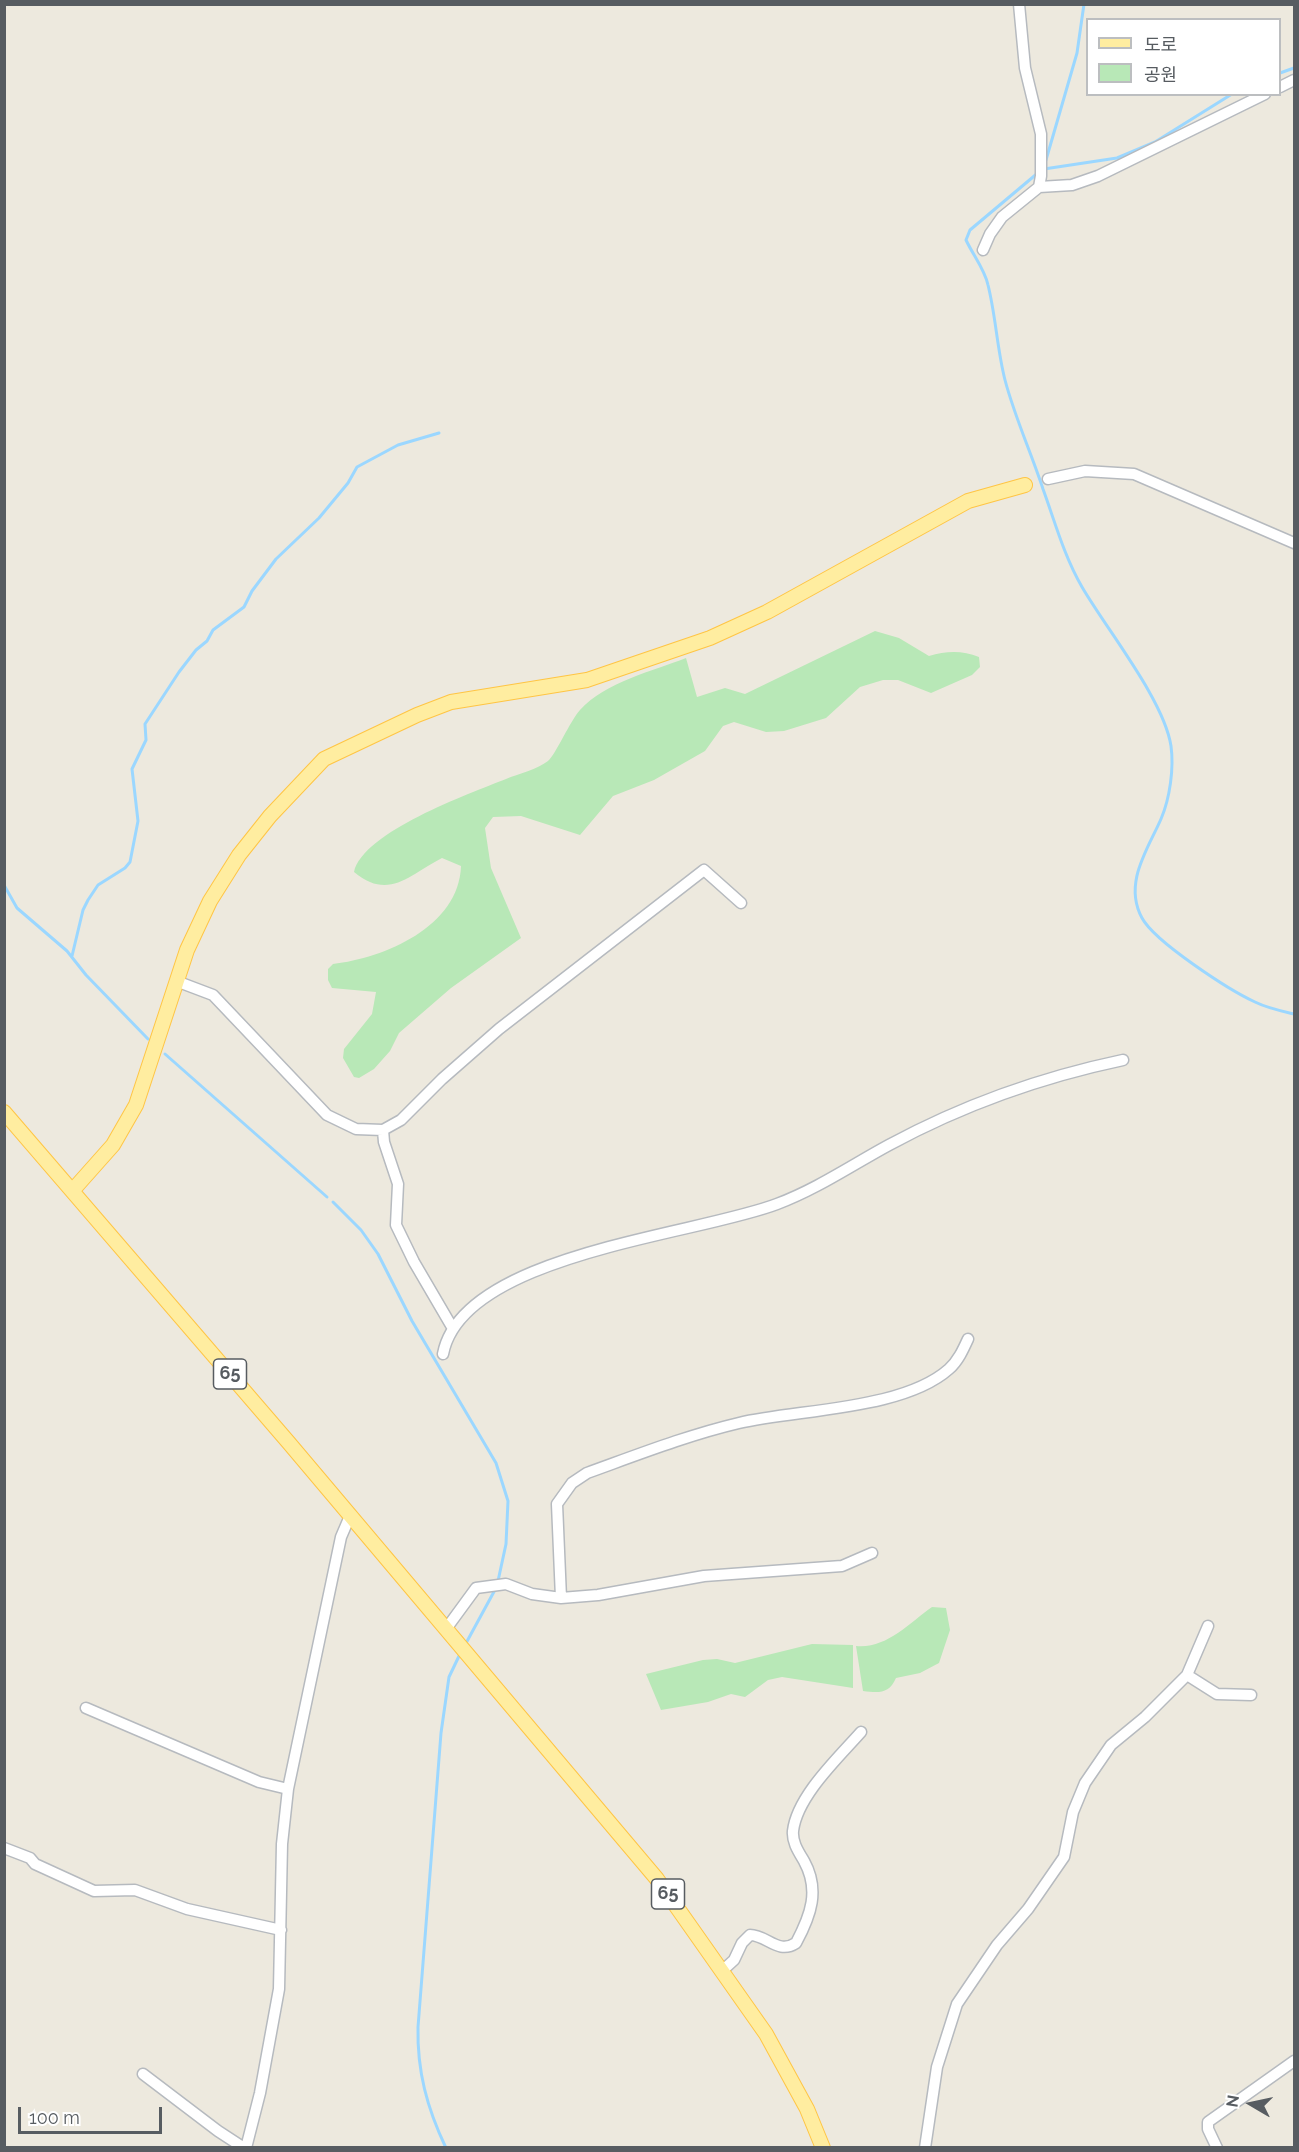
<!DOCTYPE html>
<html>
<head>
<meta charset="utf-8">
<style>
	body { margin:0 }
	#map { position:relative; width:1299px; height:2152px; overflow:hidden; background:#ede9de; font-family:Raleway,"Noto Sans KR",sans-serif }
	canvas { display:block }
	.frame { position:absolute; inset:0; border:6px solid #575c61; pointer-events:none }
	.legend { position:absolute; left:1086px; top:18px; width:195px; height:78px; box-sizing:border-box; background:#fff; border:2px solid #bcbec0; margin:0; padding:8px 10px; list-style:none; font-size:18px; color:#575c61 }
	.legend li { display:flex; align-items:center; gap:12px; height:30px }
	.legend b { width:30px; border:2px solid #bcbec0 }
	.north { position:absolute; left:1221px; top:2074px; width:60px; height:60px; -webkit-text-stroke:4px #fff; paint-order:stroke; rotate:279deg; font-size:16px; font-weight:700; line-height:24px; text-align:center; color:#575c61 }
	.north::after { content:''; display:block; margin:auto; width:21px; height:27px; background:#575c61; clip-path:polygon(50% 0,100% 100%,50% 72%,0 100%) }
	.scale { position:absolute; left:18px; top:2107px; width:144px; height:27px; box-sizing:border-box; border:3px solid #575c61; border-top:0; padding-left:8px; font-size:18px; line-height:21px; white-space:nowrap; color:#575c61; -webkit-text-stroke:4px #fff; paint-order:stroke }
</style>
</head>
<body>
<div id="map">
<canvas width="1299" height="2152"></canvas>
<div class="frame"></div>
<ul class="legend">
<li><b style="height:8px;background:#ffeda0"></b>도로</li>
<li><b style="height:16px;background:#b8e8b7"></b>공원</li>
</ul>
<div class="north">N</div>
<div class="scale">100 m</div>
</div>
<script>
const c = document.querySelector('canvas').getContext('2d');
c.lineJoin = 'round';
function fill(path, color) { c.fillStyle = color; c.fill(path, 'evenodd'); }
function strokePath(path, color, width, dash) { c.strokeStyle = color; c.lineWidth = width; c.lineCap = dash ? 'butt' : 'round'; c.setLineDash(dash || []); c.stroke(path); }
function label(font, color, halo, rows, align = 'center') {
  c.font = font + ' Raleway,sans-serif'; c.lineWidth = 4.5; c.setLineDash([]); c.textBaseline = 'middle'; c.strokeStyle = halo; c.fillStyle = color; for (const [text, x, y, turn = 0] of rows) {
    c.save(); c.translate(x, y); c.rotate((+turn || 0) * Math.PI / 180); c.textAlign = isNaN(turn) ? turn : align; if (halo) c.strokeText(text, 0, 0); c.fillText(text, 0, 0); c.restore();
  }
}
const green = new Path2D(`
	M875,631L899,638L929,656C946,651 962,650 979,657L980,667L972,675L931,693L898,680H883L860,687L826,718L784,731L766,732L734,722L723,726L705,751L654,780L613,796L580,835L521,816L493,817L485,828L491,868L521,938L451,988L399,1033L390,1051L374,1069L359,1078L354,1077L343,1058L344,1049L372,1014L376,992L332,988L328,980V969L333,964C384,958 459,927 461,866L442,858C409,875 389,901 354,872C363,832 468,794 506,779C518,774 538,769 548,761C556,754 570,721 580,710C605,682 653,671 686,658L697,697L725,688L745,694Z
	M932,1607L946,1608L950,1630L939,1663L920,1673L896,1678C889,1694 879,1693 863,1691L856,1646C886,1649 908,1624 932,1607Z
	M812,1644L853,1645V1688L782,1677L768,1680L745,1697L731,1694L708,1702L661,1710L646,1674L703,1660L717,1659L735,1663Z`);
const stream = new Path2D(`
	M1280,73L1294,68
	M1046,160L1077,53L1084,4
	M1044,169L1117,158L1155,142L1232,94
	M1039,172L970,230L966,240C973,255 985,270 988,285C996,317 997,349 1005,380C1015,418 1031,452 1043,489C1055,522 1064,556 1082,587C1107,630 1164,700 1171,746C1174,768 1170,798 1161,819C1148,849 1123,883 1142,918C1155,942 1229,990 1255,1002C1267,1008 1281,1011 1294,1014
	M4,885L17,908L67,951L86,975L148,1039
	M72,956L83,910L88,900L98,885L125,868L130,862L138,821L132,769L146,740L145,724L179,672L196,650L207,641L213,630L244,607L252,591L276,559L319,518L348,483L357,467L398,445L439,433
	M165,1054L327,1197
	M333,1202L361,1230L378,1254L412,1321L496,1463L508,1501L506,1544L498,1581
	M465,1645L496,1588
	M446,2148C427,2108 417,2071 418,2027L441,1733L449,1677L460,1654`);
const minor = new Path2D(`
	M1280,87L1294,80
	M1039,187L1072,185L1098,176L1265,94
	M983,250L990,234L1002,217L1039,187L1041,176V134L1025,68L1019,4
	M1048,479L1085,471L1134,474L1294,543
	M176,981L213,995L327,1115L356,1129L383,1130L401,1120L442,1079L499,1029L704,870L741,903
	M383,1130L384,1142L398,1184L396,1225L414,1262L452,1327
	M443,1354C462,1254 697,1235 777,1204C817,1189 852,1165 889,1145C963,1105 1042,1077 1123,1060
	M561,1598L557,1504L572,1483L587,1473C637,1455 688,1435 739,1423C799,1409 903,1410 949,1369C958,1361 963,1350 968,1339
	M446,1629L476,1588L506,1584L532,1594L561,1598L598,1595L704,1576L842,1566L872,1553
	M1187,1675L1217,1694L1251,1695
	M86,1708L259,1782L288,1789
	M4,1848L30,1858L35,1864L94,1891L135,1890L187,1909L281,1930
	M723,1970L734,1960L742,1943L750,1935C767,1935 778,1955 796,1943C811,1915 820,1890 804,1861C798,1851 792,1842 793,1831C797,1796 839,1757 861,1732
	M143,2074L218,2131L244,2148
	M246,2148L260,2093L279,1989L282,1844L288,1789L341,1537L350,1516
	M925,2148L937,2067L957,2004L997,1945L1028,1909L1064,1857L1073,1812L1085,1783L1111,1745L1145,1717L1187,1675L1208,1626
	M1217,2148L1208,2129V2122L1294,2061`);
const major = new Path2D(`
	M4,1112L289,1443L657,1879L766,2034L807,2109L823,2148
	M73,1190L113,1145L136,1105L187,950L210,901L239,855L270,816L324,759L417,715L451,702L587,680L710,638L767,612L968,501L1025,485`);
const shields = [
	[230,1374,33],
	[668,1894,33]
];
const shieldNames = [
	["65",230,1374],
	["65",668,1894]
];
fill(green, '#b8e8b7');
strokePath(stream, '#9bd7ff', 3);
strokePath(minor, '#b6babf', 13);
strokePath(major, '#ffc544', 16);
strokePath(minor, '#fff', 10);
strokePath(major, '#ffeda0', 14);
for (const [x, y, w] of shields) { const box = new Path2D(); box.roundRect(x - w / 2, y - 15, w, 30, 4.5); c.fillStyle = '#fff'; c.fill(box); strokePath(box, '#575c61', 1.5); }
label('bold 18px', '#575c61', null, shieldNames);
</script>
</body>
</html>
